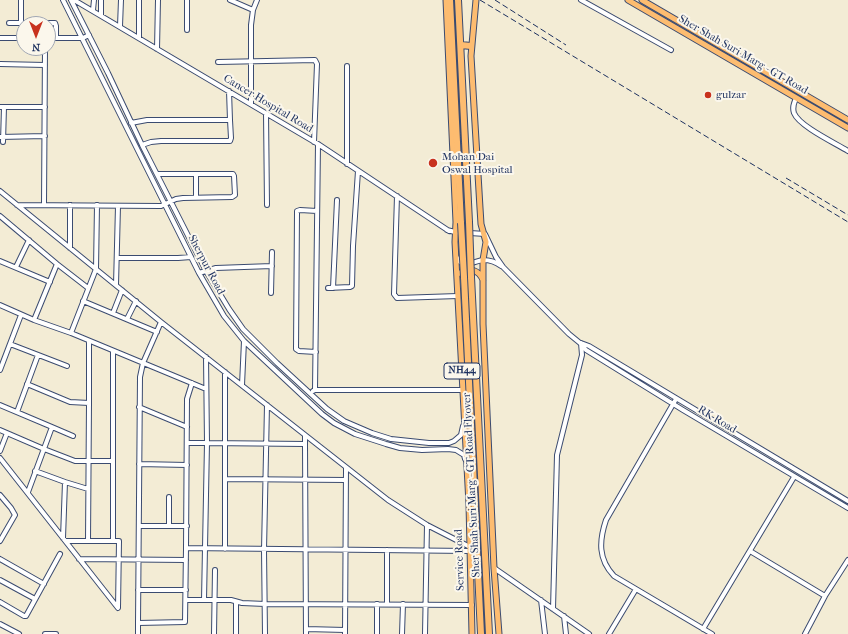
<!DOCTYPE html>
<html>
<head>
<meta charset="utf-8">
<style>
	body { margin:0 }
	#map { position:relative; width:848px; height:634px; overflow:hidden; background:#f3ecd5; font-family:"IM FELL French Canon",serif }
	canvas { display:block }
	.north { position:absolute; left:16px; top:16px; width:40px; height:40px; box-sizing:border-box; background:#fbf7ec; border:1px solid #a1a7b3; border-radius:50%; rotate:180deg; font-size:11px; font-weight:700; line-height:16px; text-align:center; color:#1b2f5e }
	.north::after { content:''; display:block; margin:auto; width:14px; height:18px; background:#c8321e; clip-path:polygon(50% 0,100% 100%,50% 72%,0 100%) }
</style>
</head>
<body>
<div id="map">
<canvas width="848" height="634"></canvas>
<div class="north">N</div>
</div>
<script>
const c = document.querySelector('canvas').getContext('2d');
c.lineJoin = 'round';
function strokePath(path, color, width, dash) { c.strokeStyle = color; c.lineWidth = width; c.lineCap = dash ? 'butt' : 'round'; c.setLineDash(dash || []); c.stroke(path); }
function label(font, color, halo, rows, align = 'center') {
  c.font = font + ' "IM FELL French Canon",serif'; c.lineWidth = 4; c.setLineDash([]); c.textBaseline = 'middle'; c.strokeStyle = halo; c.fillStyle = color; for (const [text, x, y, turn = 0] of rows) {
    c.save(); c.translate(x, y); c.rotate((+turn || 0) * Math.PI / 180); c.textAlign = isNaN(turn) ? turn : align; if (halo) c.strokeText(text, 0, 0); c.fillText(text, 0, 0); c.restore();
  }
}
const minor = new Path2D(`
	M21,0V23
	M63,0L199,273L224,316L244,341L322,414L334,423L355,434L386,444L400,448L422,450L448,449L456,450L464,455L465,459
	M71,0L108,73L142,145L206,271L229,309L243,329L277,363L327,409L344,421L372,433L391,439L429,443H449L454,441L461,435L463,426
	M74,0L318,144L449,231
	M230,0L253,10L251,25V104
	M581,0L671,50
	M93,10L94,0
	M253,10L257,0
	M101,15V0
	M9,23H55L56,26V38
	M120,26L121,0
	M187,30V0
	M0,38H24
	M48,38H83L89,35
	M139,38V0
	M157,49L158,0
	M218,62L315,60L317,64L314,142
	M0,64L45,65
	M347,66V164
	M229,91L230,120
	M796,98C794,103 792,107 794,113C799,126 835,143 848,151
	M0,107H45
	M266,113L267,205
	M131,123L147,120H230L231,138L230,141H161L151,142L142,145
	M0,137L45,136
	M3,142L4,107
	M196,174V197
	M0,191L161,322L388,500L427,525L470,547
	M397,196L394,294L397,298L458,296
	M17,205L161,206L176,199L183,198L232,197L235,195L234,176L233,174H158
	M44,205L45,48
	M0,216L57,264L88,288
	M447,230L455,232L485,234L496,257L503,267L569,334L580,343L586,350L683,410L848,508
	M70,248V205
	M456,256C462,271 473,261 483,260C490,260 496,262 501,266
	M117,258H178L191,257
	M0,261L50,282
	M16,267L29,240
	M199,273L216,268L272,266
	M116,285L118,206
	M328,288L350,287L352,286L353,246L358,171
	M333,288L337,200
	M271,293L272,252
	M83,301L157,332
	M0,305L34,320L71,333L206,389
	M113,313L122,290
	M127,319L136,301
	M34,320L57,264
	M71,333L96,269L97,205
	M581,343L589,346L848,501
	M10,344L67,366
	M316,352L299,351L296,349L297,213V211L300,210L317,211
	M206,357L207,443L305,444V436
	M0,370L21,315
	M27,384L70,402L89,403V341
	M242,385L244,341
	M315,390L318,144
	M313,391L315,390H463
	M676,399L606,520C599,541 598,559 614,576L712,634
	M0,405L52,427L28,492
	M139,407L187,427
	M17,412L38,355
	M52,427L73,436
	M0,430L44,449L75,461H113
	M187,443H207L204,600
	M305,444L306,634
	M0,451L7,433
	M0,458L118,608L119,541H66
	M139,464L187,465
	M35,471L65,482L63,538
	M225,479L346,480
	M65,482L88,489
	M0,495L11,508L15,515L0,541
	M139,526H187
	M169,526V497
	M88,541L89,403
	M113,541V351
	M186,548L187,399L192,383
	M225,549V372
	M387,550V604
	M750,551L825,596
	M0,559L44,584
	M79,559L186,560
	M494,568L589,634
	M0,580L35,599
	M138,590H186
	M186,600H231L242,603L265,604L472,605
	M541,600L545,634
	M0,602L24,616H26L60,554
	M236,602V634
	M553,609L557,455L582,355L581,343
	M564,616L566,634
	M138,623L140,377L143,363L161,322
	M0,624L19,634
	M306,629L345,630
	M703,629L794,477
	M45,634H56
	M138,634V623L185,622L186,548L470,551
	M214,634L215,570
	M265,634L264,550L267,405
	M345,634L346,468
	M377,634V604
	M402,634L403,604
	M425,634L427,525
	M609,634L636,589
	M805,634L825,596L848,560`);
const major = new Path2D(`
	M446,0L456,222L455,242L469,504L472,634
	M476,0L471,56L480,208L481,224L486,242L483,260V324L494,568L499,634
	M628,0L848,128
	M642,0L848,120
	M460,273C469,267 479,270 483,280`);
const highway = new Path2D(`
	M450,0L461,223
	M458,0L469,222
	M461,45L471,46
	M464,277L481,634
	M471,277L489,634`);
const rail = new Path2D(`
	M480,0L848,222
	M495,0L566,45
	M786,178L848,215`);
const highwayBridge = new Path2D(`
	M469,222L471,277
	M461,223L464,277`);
const markers = [
	[708,95,4,"#c8321e"],
	[433,163,5,"#c8321e"]
];
const shields = [
	[462,371,36]
];
const shieldNames = [
	["NH44",462,371]
];
const streetNames = [
	["Sher Shah Suri Marg - GT Road",743,55,30],
	["Cancer Hospital Road",268,104,31],
	["Sherpur Road",206,265,62],
	["RK Road",717,420,31],
	["Sher Shah Suri Marg - GT Road Flyover",472,485,-93],
	["Service Road",460,560,-92]
];
const poiNames = [
	["gulzar",716,95],
	["Mohan Dai",442,157],
	["Oswal Hospital",442,170]
];
strokePath(minor, '#3b4b70', 6);
strokePath(major, '#3b4b70', 7);
strokePath(highway, '#3b4b70', 8);
strokePath(minor, '#fff', 4);
strokePath(major, '#fdbc70', 5);
strokePath(highway, '#fdbc70', 6);
strokePath(rail, '#1b2f5e', 1, [6, 3]);
strokePath(highwayBridge, '#3b4b70', 8, []);
strokePath(highwayBridge, '#fdbc70', 6);
for (const [x, y, r, color] of markers) { const dot = new Path2D(); dot.arc(x, y, r, 0, 2 * Math.PI); c.fillStyle = color; c.fill(dot); strokePath(dot, '#fbf7ec', 1.5); }
for (const [x, y, w] of shields) { const box = new Path2D(); box.roundRect(x - w / 2, y - 8, w, 16, 3); c.fillStyle = '#fbf7ec'; c.fill(box); strokePath(box, '#1b2f5e', 1); }
label('bold 10px', '#1b2f5e', null, shieldNames);
label('11px', '#1b2f5e', '#fbf7ec', streetNames);
label('11px', '#1b2f5e', '#fbf7ec', poiNames, 'left');
</script>
</body>
</html>
